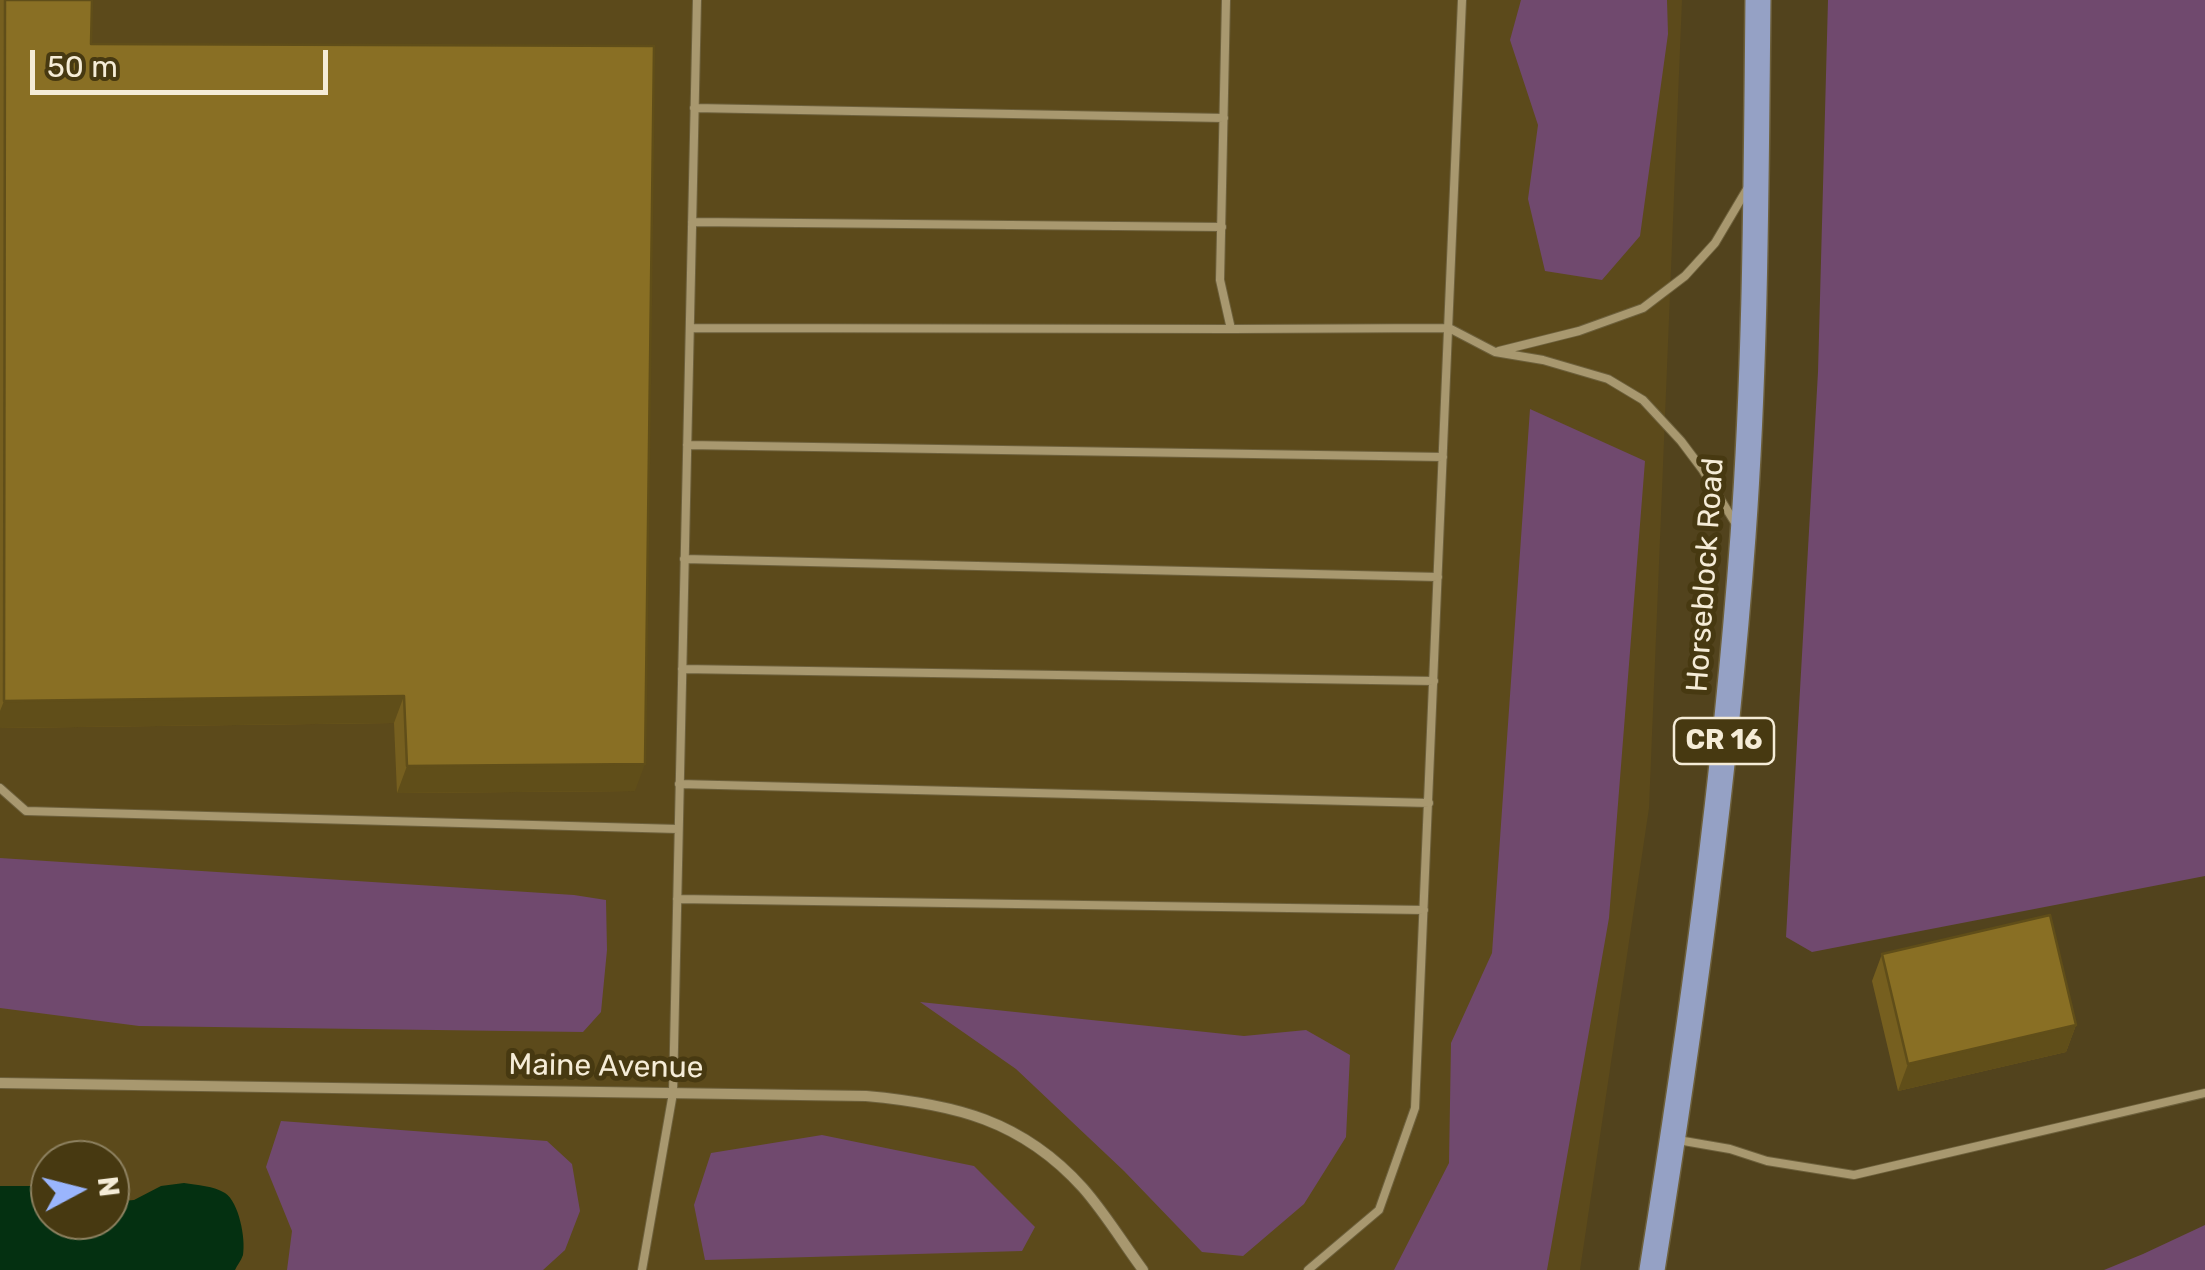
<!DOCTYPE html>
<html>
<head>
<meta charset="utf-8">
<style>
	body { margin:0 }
	#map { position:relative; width:2205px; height:1270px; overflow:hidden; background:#52431d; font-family:Rubik,sans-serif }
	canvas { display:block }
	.north { position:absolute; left:30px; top:1140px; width:100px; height:100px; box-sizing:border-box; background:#473911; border:2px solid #8d8160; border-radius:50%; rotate:83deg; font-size:28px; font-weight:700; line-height:40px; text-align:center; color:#f5ecd7 }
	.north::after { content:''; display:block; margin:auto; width:35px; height:45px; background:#9ab5fd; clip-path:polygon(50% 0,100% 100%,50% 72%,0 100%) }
	.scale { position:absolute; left:30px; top:50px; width:298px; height:45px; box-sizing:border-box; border:5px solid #f5ecd7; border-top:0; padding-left:12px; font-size:30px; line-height:35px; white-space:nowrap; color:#f5ecd7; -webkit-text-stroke:8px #473911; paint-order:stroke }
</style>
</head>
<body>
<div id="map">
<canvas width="2205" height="1270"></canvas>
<div class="north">N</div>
<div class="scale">50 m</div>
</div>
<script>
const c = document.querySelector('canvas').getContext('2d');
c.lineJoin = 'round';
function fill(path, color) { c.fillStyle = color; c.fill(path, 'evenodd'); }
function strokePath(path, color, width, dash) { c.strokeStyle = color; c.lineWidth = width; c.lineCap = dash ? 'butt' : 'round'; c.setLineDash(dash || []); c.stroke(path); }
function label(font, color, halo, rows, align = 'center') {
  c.font = font + ' Rubik,sans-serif'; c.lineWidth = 10; c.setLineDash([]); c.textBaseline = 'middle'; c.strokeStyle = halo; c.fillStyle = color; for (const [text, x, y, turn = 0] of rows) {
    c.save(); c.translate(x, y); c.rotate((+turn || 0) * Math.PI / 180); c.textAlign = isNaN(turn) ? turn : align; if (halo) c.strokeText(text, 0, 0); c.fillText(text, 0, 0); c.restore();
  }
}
const built = new Path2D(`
	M0,0H1682L1649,808L1580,1270H0ZM50,1160H110V1220H50Z`);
const green = new Path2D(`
	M1521,0H1667L1668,34L1640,236L1602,280L1545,271L1528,199L1538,125L1510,40Z
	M1828,0H2205V876L1812,952L1786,937L1818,372Z
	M1530,409L1645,461L1609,918L1547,1270H1394L1449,1163L1451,1043L1492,953Z
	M0,858L574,895L606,900L607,950L601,1012L583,1032L139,1026L0,1008Z
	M920,1002L1244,1036L1306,1030L1350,1055L1346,1137L1304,1204L1243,1256L1202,1252L1124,1171L1016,1069Z
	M281,1121L547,1141L572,1164L580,1211L565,1250L543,1270H287L292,1231L266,1167Z
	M822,1135L974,1166L1035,1227L1022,1251L705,1260L694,1205L711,1153Z
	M2205,1225V1270H2104L2143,1254Z`);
const water = new Path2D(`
	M184,1183C197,1185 214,1186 225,1193C239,1202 246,1239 243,1255C241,1261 237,1265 235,1270H0V1186H32L50,1190V1220H110V1202L134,1200L161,1186Z`);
const service = new Path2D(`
	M1226,0L1220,280L1231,329L1449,328L1495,352L1543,360L1608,379L1643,400L1681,441L1702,469L1737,526
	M694,108L1224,118
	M692,222L1222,227
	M690,328L1231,329
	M1499,351L1579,331L1643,308L1685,276L1715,243L1747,189
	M687,445L1443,457
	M684,559L1438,577
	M682,669L1434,681
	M679,784L1429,803
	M0,788L26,811L678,829
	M677,899L1424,910
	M1678,1140L1730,1149L1767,1161L1854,1175L2205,1093
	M642,1270L673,1093L697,0
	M1308,1270L1379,1210L1415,1108L1462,0`);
const minor = new Path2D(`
	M0,1083L866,1096C954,1104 1022,1120 1083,1188C1105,1213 1123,1243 1143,1270`);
const primary = new Path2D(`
	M1652,1270C1691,1027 1725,782 1743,536C1756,357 1756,179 1758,0`);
const wall = new Path2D(`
	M0,0H92L91,44L635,791L397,793L394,723L0,728Z
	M1882,954L2076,1025L2066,1052L1898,1091L1872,981Z`);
const shadedWall = new Path2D(`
	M404,696L394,723L0,728V711L4,701Z
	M645,764L635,791L397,793L407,766Z
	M2076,1025L2066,1052L1898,1091L1908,1064Z`);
const building = new Path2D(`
	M5,0H92L91,44L654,46L645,764L407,766L404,696L4,701Z
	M2050,915L2076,1025L1908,1064L1882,954Z`);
const shields = [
	[1724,741,100]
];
const shieldNames = [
	["CR 16",1724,741]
];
const streetNames = [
	["Horseblock Road",1706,575,-86],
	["Maine Avenue",606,1067,1]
];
fill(built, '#5c4a1b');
fill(green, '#70496e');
fill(water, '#043011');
strokePath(service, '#6d603c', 10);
strokePath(minor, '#6d603c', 12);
strokePath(primary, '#6d603c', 28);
strokePath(service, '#a8986f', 8);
strokePath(minor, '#a8986f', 10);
strokePath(primary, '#95a1c5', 25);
fill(wall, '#765f1f');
fill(shadedWall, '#604e19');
fill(building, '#896f24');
strokePath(building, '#604e19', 2.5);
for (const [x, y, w] of shields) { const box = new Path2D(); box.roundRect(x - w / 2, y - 23, w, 46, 8); c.fillStyle = '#473911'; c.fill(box); strokePath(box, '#f5ecd7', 2.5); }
label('bold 28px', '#f5ecd7', null, shieldNames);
label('30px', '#f5ecd7', '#473911', streetNames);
</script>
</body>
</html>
